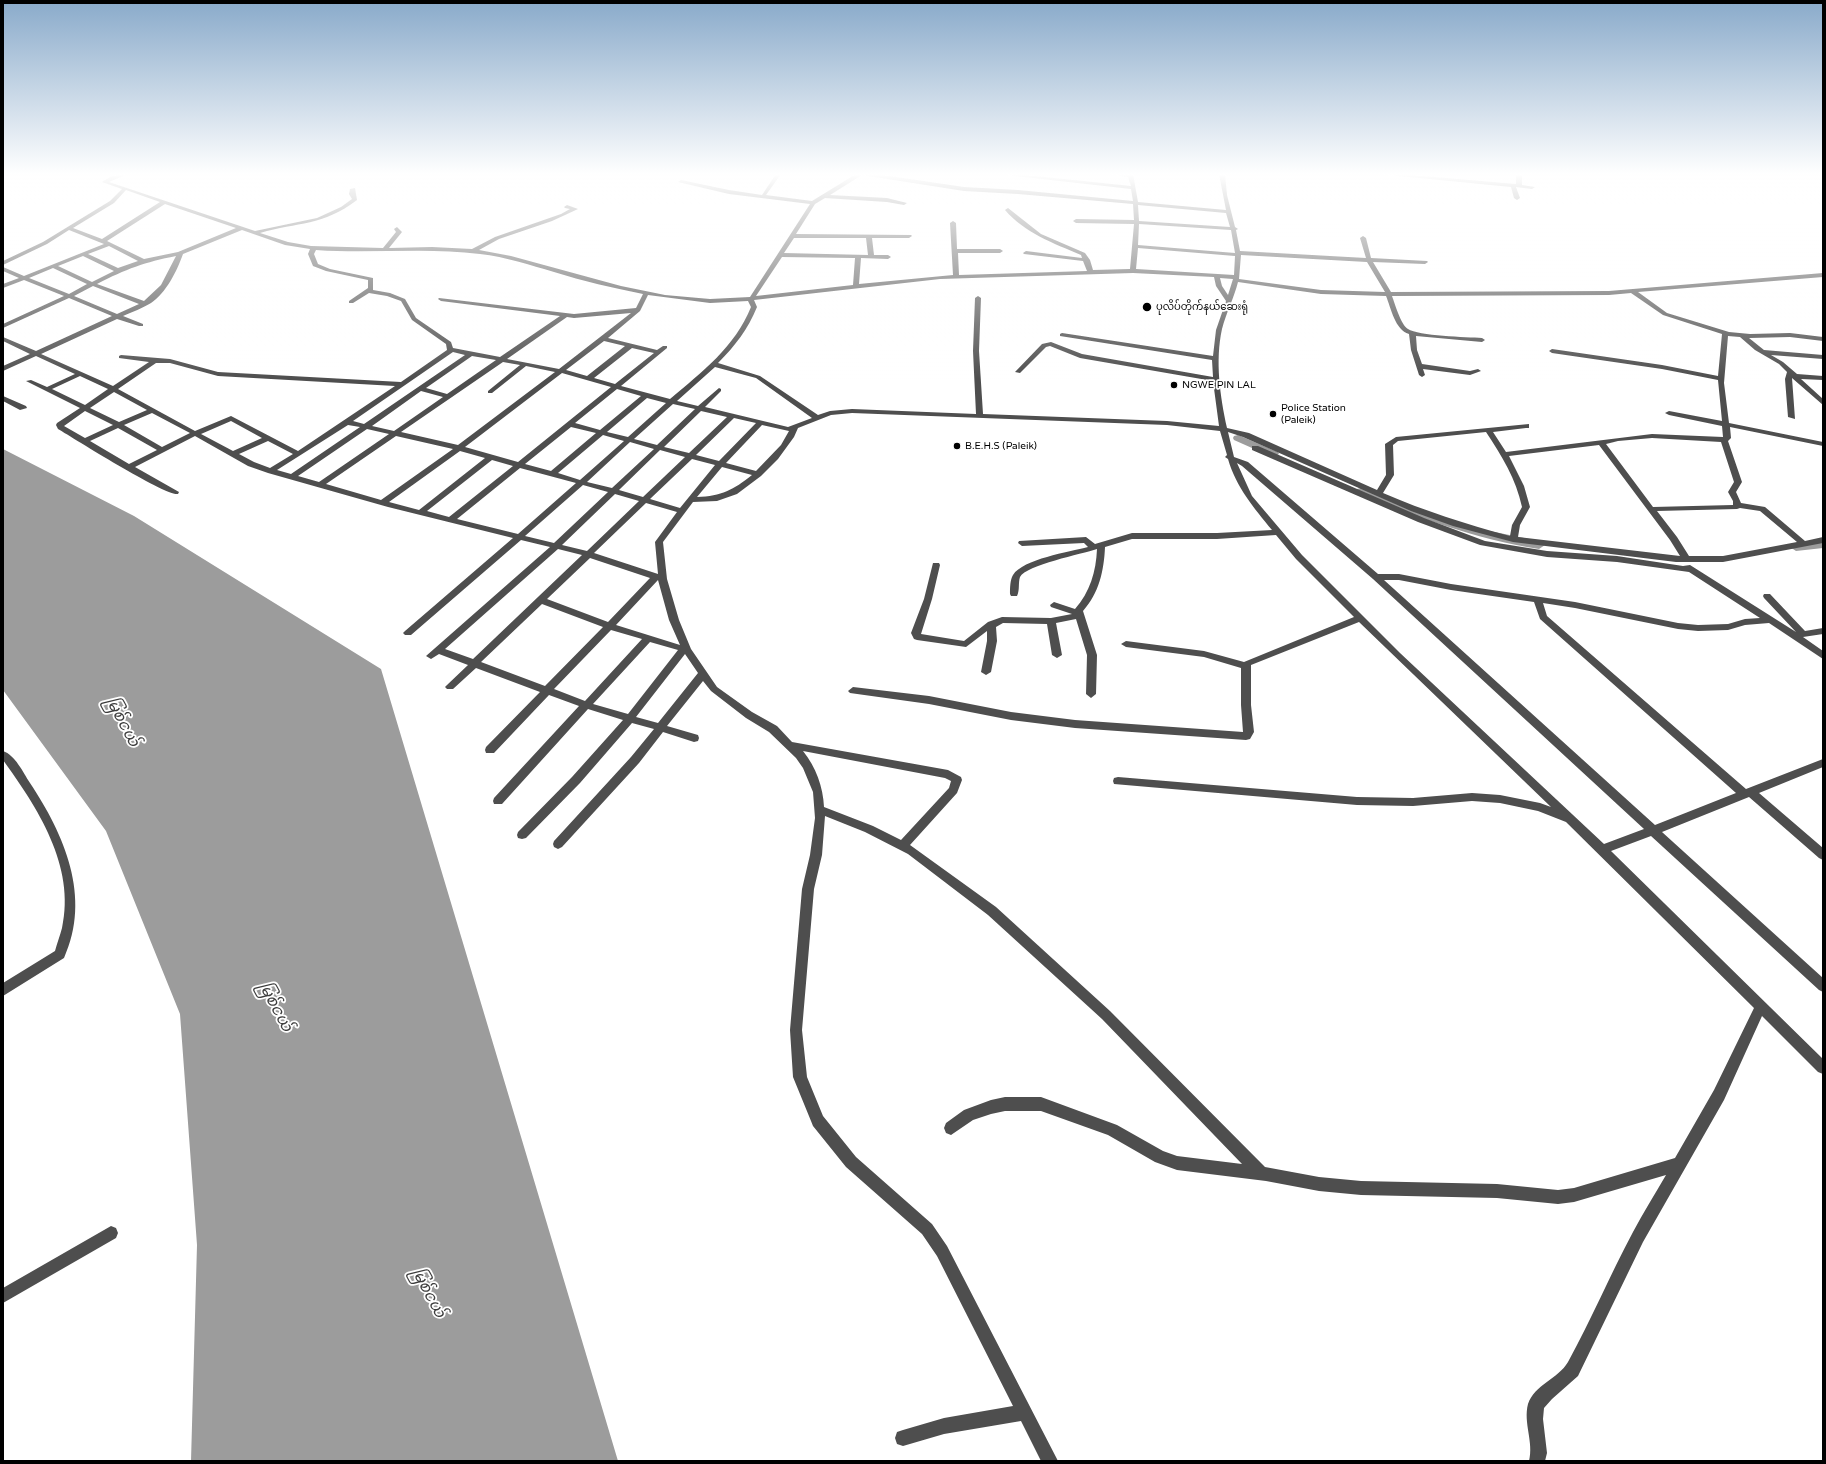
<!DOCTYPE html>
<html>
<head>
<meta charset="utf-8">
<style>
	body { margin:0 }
	#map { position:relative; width:1826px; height:1464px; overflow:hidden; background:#fff; font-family:"Varela Round",sans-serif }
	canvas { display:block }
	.frame { position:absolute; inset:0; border:4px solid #000; pointer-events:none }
</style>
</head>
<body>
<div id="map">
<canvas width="1826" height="1464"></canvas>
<div class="frame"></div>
</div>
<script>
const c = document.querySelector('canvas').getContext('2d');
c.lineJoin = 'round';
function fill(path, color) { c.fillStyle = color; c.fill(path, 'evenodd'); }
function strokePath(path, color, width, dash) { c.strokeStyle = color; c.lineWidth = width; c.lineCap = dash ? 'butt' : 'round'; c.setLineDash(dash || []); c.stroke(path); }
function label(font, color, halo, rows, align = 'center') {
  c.font = font + ' "Varela Round","Noto Sans Myanmar",sans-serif'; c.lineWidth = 3.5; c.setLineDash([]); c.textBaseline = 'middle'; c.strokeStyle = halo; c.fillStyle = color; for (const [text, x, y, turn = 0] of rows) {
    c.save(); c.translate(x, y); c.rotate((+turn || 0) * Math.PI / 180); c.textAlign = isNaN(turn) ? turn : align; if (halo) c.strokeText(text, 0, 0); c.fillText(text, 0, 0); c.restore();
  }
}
const water = new Path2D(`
	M3,449L134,516L381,669L618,1461H191L197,1245L180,1014L106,831L3,690Z`);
const canal = new Path2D(`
	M1238,435L1278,452L1279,454L1274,457L1270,456L1234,440L1233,438L1234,436Z
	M1361,488L1475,528L1539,541L1545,545L1539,549C1475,539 1417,517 1357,493L1355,491L1357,489Z
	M1823,540V548L1796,551L1790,547L1796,543Z`);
const minor = new Path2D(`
	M120,174H128L109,182L255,231L317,218L341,207L352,199L349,194L350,189L355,188L357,200C323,226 298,222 260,233L288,242L311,246L383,248L396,232L394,229L397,227L402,232L389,248L432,247L472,249L495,237L561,214L570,209L565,208L564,207L567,205L578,209L552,221L499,239L479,250L511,256L621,286L665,295L710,299L750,297L810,204L729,194L678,182L681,180L729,190L762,195L776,174H781L766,195L812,201L856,174H876L964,187L1018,190L1133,201L1131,189L997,174H1016L1131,186L1128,177L1107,174H1133L1138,202L1226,210L1219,174H1225L1227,195L1235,227L1238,229L1236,230L1240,251L1366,258L1360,238L1363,236L1366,238L1371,258L1427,261L1428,262L1425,264L1373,262L1391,292L1609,291L1823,273V277L1638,292L1667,313L1729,332L1750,334L1790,333L1823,337V341L1790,337L1749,338L1764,350L1823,355V359L1771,355L1783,362L1797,374L1823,376V380L1801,379L1823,399V405L1792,378L1795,419L1788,417L1785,379L1787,372L1779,364L1755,350L1740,337L1728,336L1724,383L1729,423L1823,442V446L1730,427L1731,438L1728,441L1742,482L1736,492L1741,503L1765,507L1805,541L1823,537V543L1723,562H1676L1513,542L1453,526L1411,511L1243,437L1228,432L1234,457L1248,462L1378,574H1399L1451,584L1575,602L1678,623L1698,625L1728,624L1745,619L1760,618L1689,572L1617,562L1547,557L1480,545L1418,522L1252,450V446H1258L1424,518L1485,541L1547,551L1617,556L1683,566L1690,565L1796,632L1764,598L1763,596L1764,594H1770L1805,631L1823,628V634L1803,637L1823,651V659L1769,623L1745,625L1728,630L1698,631L1678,629L1575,608L1543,603L1547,616L1746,789L1823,759V767L1759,793L1823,848V860L1819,858L1749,797L1662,832L1823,978V992L1819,990L1651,836L1611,851L1823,1059V1074L1818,1072L1762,1016L1724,1100L1643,1242L1578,1376L1552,1399L1544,1408L1543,1419L1547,1453L1545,1461H1529C1534,1442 1523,1423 1528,1404C1534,1385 1558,1379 1568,1362C1591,1320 1610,1275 1633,1232C1643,1213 1655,1194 1666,1175L1574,1202L1558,1204L1497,1198L1361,1195L1319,1191L1266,1181L1177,1170L1155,1162L1108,1135L1041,1111H1005L991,1114L973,1120L951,1135L946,1133L944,1128L946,1123L964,1110L991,1100L1005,1097H1041L1117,1125L1163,1151L1177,1156L1242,1164L1102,1019L988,915L908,854L865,832L825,816L822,855L814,889L802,1030L807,1077L823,1116L856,1157L932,1224L947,1246L1058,1461H1041L1021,1421L944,1434L903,1446L897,1444L895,1438L897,1432L903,1430L944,1418L1013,1406L937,1256L922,1234L846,1167L813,1126L811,1121L793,1077L790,1030L802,889L810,855L815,818L813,792L803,768L796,758L769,732L746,718L711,691L703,681L667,726L698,735L699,738L698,741L694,742L663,732L639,763L562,847L558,849L554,847L553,844L554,841L631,757L654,729L632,723L580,783L526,838L522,839L518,838L517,835L518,832L572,777L623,720L588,709L502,804H494L493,801L494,798L579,706L549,695L494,753H486L485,750L486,747L540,692L476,668L453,689H447L445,687L447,685L468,665L439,654L431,659L426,656L550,547L521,540L411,635H405L403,633L405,631L513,538L388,507L268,473L248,466L195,436L135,467L179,492L178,494C165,496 75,439 58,429L56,425L57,423L80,408L26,381L31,380L47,387L75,374L36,356L3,371V366L30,354L3,341V337L36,351L112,316L69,298L3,328V324L64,296L24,280L3,288V284L19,278L3,271V267L24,276L104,244L69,230L47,244L5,264L3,265V261L43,242L110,201L122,189L102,182L110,177ZM862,175L964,191L1018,194L1133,204L1134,220L1076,219L1073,221L1076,223L1134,224L1130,269L1093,270L1090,260L1085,253L1041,234L1008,208L1005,210C1025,233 1053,243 1081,255L1082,258L1026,251L1023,253L1024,254L1083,261L1087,271L959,275L958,253H1000L1003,251L1000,249H957L956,223L953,221L950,223L953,275L859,284L861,258L888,259L891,257L888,255H874L872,238H909L912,236L911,235L796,234L815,204L825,198L887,202L904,205L907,203L887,198L830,195ZM126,190L160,202L102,239L73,228L114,203ZM165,204L236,228L178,252L144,259L107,241ZM1138,205L1226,213L1230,227L1139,221ZM1139,224L1231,230L1235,253L1138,245ZM242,230L285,245L310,249L308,254L313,266L326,271L368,280V288L349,301V303H353L369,293L387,296L401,301L412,320L446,344L447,350L401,382L218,372L170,359L121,355L119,356V358L149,362L113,386L41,354L117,319L139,326H143V324L123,316C132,312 143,308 151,303C166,293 177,271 183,254ZM794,238H866L868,255L784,253ZM109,246L138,261L118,268L88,254ZM1138,248L1235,256L1234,275L1136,269ZM316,250C371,254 426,247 480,254C506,257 530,265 554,272C583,281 613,288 643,294L636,308L574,314L439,298L438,299L441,301L560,316L500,357L453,348L451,342L416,318L405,299L390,293L373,290V278L330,269L318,264L314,254ZM1241,255L1367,262L1385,292L1321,290L1239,279ZM83,256L114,271L92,282L58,266ZM176,256L161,285L144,301L97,284C126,269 145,262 176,256ZM782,257L855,258L853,285L756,296ZM53,268L87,284L69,294L29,278ZM1133,273L1214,277L1216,286L1226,301L1216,330L1213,356L1062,333L1060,334V336L1212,360L1213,377L1082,354L1051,342L1042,344L1015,372L1020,373L1046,347L1050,346L1080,358L1213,381L1219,426L1167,421L983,414L979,351L981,298L978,296L975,298L973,351L976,414L852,409L830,411L818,415L760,376L718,363C735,346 748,329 757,307L754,300L940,279ZM1220,278L1233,279L1228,295L1222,286ZM1238,282L1321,294L1386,296C1391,308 1395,330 1409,334L1411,350L1419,375L1422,377L1425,375L1423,369L1470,375L1481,371L1478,369L1470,371L1422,364L1417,350L1416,336L1482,342L1485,340L1482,338C1467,337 1418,336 1408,329C1401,325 1395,304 1392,296L1609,295L1631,293L1663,315L1722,334L1718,376L1662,365L1552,349L1549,351L1552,353L1662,369L1718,380L1722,421L1669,411L1665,413L1669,415L1722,426L1723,437L1652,434L1506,452L1493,432L1526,428H1529V424L1396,437L1385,444L1386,475L1377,490L1249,433L1227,428C1220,396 1215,361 1222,329C1226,313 1234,298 1238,282ZM93,286L139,304L117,314L74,296ZM648,295L710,303L748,301L751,307C735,347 702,372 670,399L621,386L667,348V346H663L657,350L608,338L640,311ZM631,313L559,369L507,359L567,317L574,318ZM604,341L625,346L587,376L566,370ZM632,348L654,353L615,384L594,378ZM453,352L465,355L364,424L353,421ZM472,356L496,360L447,394L426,388ZM503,362L520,365L488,391V393H492L526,366L555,372L458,445L401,432ZM156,363H170L218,376L395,386L298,451L231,416L195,431L118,389ZM715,367L756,378L812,418L788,427L705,407L721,391V389L719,388L698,406L677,401ZM562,373L611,387L518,462L465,447ZM80,376L108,389L85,405L52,389ZM617,389L641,396L600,430L575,423ZM421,391L443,397L394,431L372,426ZM114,392L147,410L119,422L90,408ZM647,398L666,403L628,437L607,432ZM673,404L695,409L657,445L634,439ZM85,411L113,425L85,438L64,426ZM701,411L727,417L689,453L664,447ZM152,413L190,433L162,447L124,425ZM852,413L1167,425L1220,431L1227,455L1225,457L1228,459C1236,487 1254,508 1272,530L1217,533H1132L1095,544L1086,537L1019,541L1018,543L1022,546L1084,543L1088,547C1069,552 1023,559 1013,575C1010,580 1010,588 1010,594L1011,596H1017C1020,590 1018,583 1020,577C1026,565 1082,554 1097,549C1096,572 1090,592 1075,609L1054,602L1050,605L1051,607L1072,614L1051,618L1002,617L988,622L964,641L921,634L932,599L940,565L939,563H933L924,599L911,633L914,639L917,640L966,647L987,631V641L981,672L986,675L991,672L997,641L996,627L1003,623L1047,624L1052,655L1057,658L1062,655L1056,623L1076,619L1087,655L1086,694L1091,698L1096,694L1097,655L1083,611C1099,593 1104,571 1105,547L1132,539H1217L1276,535L1296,559L1354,617L1244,662L1204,651L1126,641L1121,644L1126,647L1204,657L1241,668V705L1243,732L1075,720L1011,712L929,696L853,687L848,691L850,693L929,704L1011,720L1075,728L1246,740L1250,739L1254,732L1251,705V665L1359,622L1551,807L1540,803L1500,795L1472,793L1413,798L1357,797L1118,777L1114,778L1113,781L1114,784L1357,805L1413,806L1472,801L1500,803L1538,811L1566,822L1754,1008L1714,1090L1675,1158L1574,1188L1558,1190L1497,1184L1361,1181L1319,1177L1265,1167L1110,1011L996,907L910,845L957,793L962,780L961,777L948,770L792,742L777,726L752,712L717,687L691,649L679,620L667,579L663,542L693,502L717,501L737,494L761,476L778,459L794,437L798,428L831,415ZM734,418L756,423L719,461L696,455ZM231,421L262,438L233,451L201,434ZM348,425L360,427L291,474L277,470ZM762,425L789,431L781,445L756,471L726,463ZM571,427L596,433L551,471L525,464ZM118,428L157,450L129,464L90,441ZM367,429L389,434L319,482L298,476ZM1486,432C1502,456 1516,479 1522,507L1512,525L1510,536C1465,524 1425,511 1383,493L1394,475L1393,445L1398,441ZM603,435L624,441L580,480L558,473ZM396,436L453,449L381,500L326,484ZM1652,438L1721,442L1734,482L1728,492L1733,501V505L1653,507L1606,444L1618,441ZM268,441L293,454L270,468L254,462L239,454ZM630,442L654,449L612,488L587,482ZM1599,445L1670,540L1680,556L1518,537L1520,525L1530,507L1524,486L1509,456ZM660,450L685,457L643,497L619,490ZM460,451L485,458L419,510L389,502ZM692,459L715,465L680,508L650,499ZM492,460L513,466L449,517L427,511ZM1237,463L1242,466L1373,579L1644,829L1604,844L1400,653L1302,555L1252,496ZM722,467L752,475C733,490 722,496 697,497ZM520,468L576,483L518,534L457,519ZM583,485L608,492L554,543L525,536ZM615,494L639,501L587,551L562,545ZM646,503L677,512L655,542L658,574L594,553ZM1740,508L1760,511L1797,542L1723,556H1689L1677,537L1657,511L1737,509ZM558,549L582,555L473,659L445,649ZM590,558L650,578L608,622L547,599ZM658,580L669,620L680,645L616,625ZM1384,580H1399L1451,590L1534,602L1540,619L1736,793L1655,825ZM542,604L603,627L545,686L481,662ZM611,630L642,639L585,701L554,689ZM650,642L678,650L628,714L593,704ZM685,654L698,673L658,723L636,717ZM803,751L945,778L951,781L949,788L901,840L873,826L824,807C823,787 816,767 803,751Z
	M1378,174H1400L1516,184V174H1522V185L1535,187L1532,189L1516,187L1520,198L1517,200L1514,198L1511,187Z
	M3,396L26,406L27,408L20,410L3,401Z
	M3,751C15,755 23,772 30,783C64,834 92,897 64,958L3,996V983L55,951C57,943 60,936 62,928C76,866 37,807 3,760Z
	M111,1226L116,1228L118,1233L116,1238L3,1303V1288Z`);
const markers = [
	[1147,307,5,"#000"],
	[1174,385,4,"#000"],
	[1273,414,4,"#000"],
	[957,446,4,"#000"]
];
const farPoinames = [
	["ပုလိပ်တိုက်နယ်ဆေးရုံ",1156,307],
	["NGWE PIN LAL",1182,385],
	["Police Station",1281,408],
	["(Paleik)",1281,420],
	["B.E.H.S (Paleik)",965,446]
];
const nearWaternames = [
	["မြစ်ငယ်",122,722,62],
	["မြစ်ငယ်",275,1007,62],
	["မြစ်ငယ်",428,1293,62]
];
fill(water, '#9c9c9c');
fill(canal, '#9c9c9c');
fill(minor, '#4e4e4e');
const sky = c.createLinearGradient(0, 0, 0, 379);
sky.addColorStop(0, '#89aaca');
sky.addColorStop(0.46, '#fff');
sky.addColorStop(1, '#ffffff00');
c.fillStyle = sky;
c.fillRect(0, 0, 1826, 379);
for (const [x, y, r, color] of markers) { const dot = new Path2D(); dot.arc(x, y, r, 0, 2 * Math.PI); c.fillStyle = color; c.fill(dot); strokePath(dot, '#fff', 1.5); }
label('10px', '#000', '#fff', farPoinames, 'left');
label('italic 16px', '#3d3d3d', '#fff', nearWaternames);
</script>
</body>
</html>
